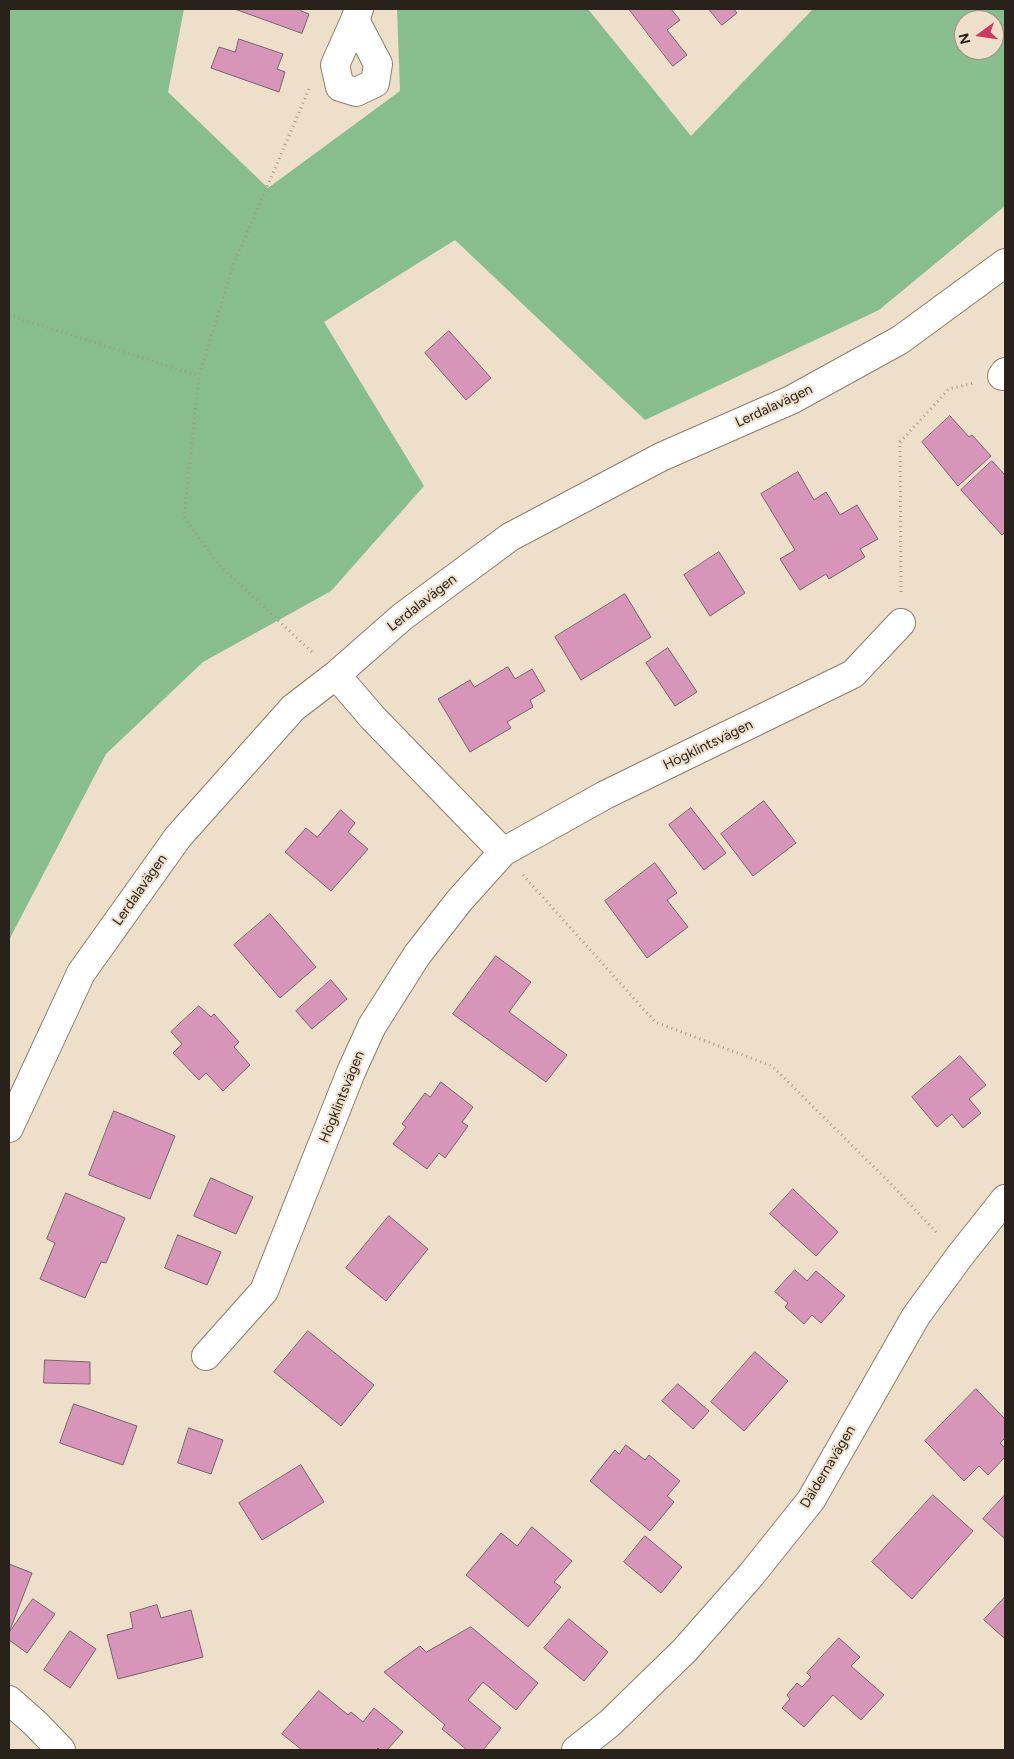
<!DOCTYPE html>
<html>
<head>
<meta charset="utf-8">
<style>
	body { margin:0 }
	#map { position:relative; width:1014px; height:1759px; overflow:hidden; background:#eedfcb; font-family:Figtree,sans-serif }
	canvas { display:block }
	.frame { position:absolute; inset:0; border:10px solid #28221b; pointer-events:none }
	.north { position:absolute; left:954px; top:10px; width:50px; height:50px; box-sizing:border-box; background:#eedfcb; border:1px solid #9f9385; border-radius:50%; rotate:256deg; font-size:14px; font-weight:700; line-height:20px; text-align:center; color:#28221b }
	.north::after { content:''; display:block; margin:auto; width:18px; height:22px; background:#ca3b62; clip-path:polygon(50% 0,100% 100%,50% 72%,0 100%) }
</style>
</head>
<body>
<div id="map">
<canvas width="1014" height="1759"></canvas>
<div class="frame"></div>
<div class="north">N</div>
</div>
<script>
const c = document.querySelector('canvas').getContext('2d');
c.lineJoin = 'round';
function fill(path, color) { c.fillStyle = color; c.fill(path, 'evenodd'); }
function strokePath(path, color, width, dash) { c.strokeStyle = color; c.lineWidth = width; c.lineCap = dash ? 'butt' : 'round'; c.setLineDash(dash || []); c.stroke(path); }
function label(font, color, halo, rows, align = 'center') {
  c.font = font + ' Figtree,sans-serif'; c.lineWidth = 4; c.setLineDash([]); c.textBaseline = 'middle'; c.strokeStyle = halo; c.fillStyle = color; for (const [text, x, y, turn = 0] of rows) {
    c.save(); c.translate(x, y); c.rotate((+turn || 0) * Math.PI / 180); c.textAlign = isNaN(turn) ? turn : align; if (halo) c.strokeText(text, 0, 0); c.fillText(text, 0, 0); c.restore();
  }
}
const forest = new Path2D(`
	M9,9H184L168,92L268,188L400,91L397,9H588L691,136L813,9H1005V206L879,310L645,420L455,240L324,322L424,486L331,591L203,662L106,754L9,940ZM964,20H994V50H964Z`);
const building = new Path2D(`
	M235,9H301V11L309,14L302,33Z
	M629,9H671L680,20L667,30L687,55L673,66Z
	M709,9H734L737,13L722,25Z
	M239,39L283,54L277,69L285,72L279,92L211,68L219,47L235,52Z
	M449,331L491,378L466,400L425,353Z
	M950,416L969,437L972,435L991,456L958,486L922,442Z
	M992,461L1005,475V532L1002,535L961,490Z
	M798,472L814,500L826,492L840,515L857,505L878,539L860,549L865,557L829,579L826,574L800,590L780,559L795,550L761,494Z
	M719,552L745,593L710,616L684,575Z
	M625,594L651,637L581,680L555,637Z
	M668,648L697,692L675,706L646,663Z
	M508,667L515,679L532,669L545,691L530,700L533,707L507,722L511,728L470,752L438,699L470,680L474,687Z
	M764,801L796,843L753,876L721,834Z
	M691,808L726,853L704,870L669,825Z
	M341,810L355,823L348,832L368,849L331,891L285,852L306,828L317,837Z
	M655,863L677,893L667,900L688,927L647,958L605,901Z
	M270,914L316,967L280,998L234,945Z
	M496,956L531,982L509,1012L567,1055L546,1082L453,1014Z
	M331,980L347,999L312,1029L296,1011Z
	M199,1006L211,1017L214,1014L239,1042L234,1047L250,1065L223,1091L206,1073L199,1080L173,1053L182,1044L171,1032Z
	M960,1056L986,1085L969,1099L981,1113L963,1128L952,1114L937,1127L912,1097Z
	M441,1082L473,1107L462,1122L468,1126L445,1158L439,1153L427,1169L393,1144L406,1127L402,1124L425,1093L430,1097Z
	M114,1111L175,1136L150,1199L89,1175Z
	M211,1178L253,1197L236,1234L194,1216Z
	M793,1189L838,1232L816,1256L770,1214Z
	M66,1193L125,1218L106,1263L101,1262L85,1298L40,1279L55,1243L47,1239Z
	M389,1216L428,1249L386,1301L346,1268Z
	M178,1235L221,1252L207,1285L165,1268Z
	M795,1270L807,1281L816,1271L845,1296L821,1323L812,1315L804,1324L785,1307L788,1303L775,1292Z
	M308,1331L374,1385L341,1426L274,1372Z
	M755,1352L788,1381L744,1431L711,1402Z
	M45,1360L90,1362V1384L44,1383Z
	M678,1384L709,1411L693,1429L662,1401Z
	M976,1389L1005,1419V1438L1000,1443L1005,1448V1457L988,1475L979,1466L964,1481L925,1441Z
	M74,1404L137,1426L123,1465L60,1443Z
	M189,1428L223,1440L211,1474L178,1463Z
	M626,1445L645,1460L649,1455L680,1481L667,1496L674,1502L650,1531L590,1481L615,1450L619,1454Z
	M301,1465L324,1502L262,1540L239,1503Z
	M933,1495L973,1531L912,1599L872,1562Z
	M1005,1495V1539L983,1519Z
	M532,1527L572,1561L554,1582L561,1587L528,1627L466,1575L501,1533L517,1546Z
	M645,1536L682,1567L661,1593L624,1562Z
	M9,1564L32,1573L10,1630L9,1629Z
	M1005,1597V1639L984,1620Z
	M33,1599L55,1614L27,1653L9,1640V1633Z
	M157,1605L161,1618L191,1610L203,1657L118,1679L107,1635L133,1628L130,1613Z
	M569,1619L608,1652L584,1681L544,1648Z
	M471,1627L538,1683L516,1710L483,1682L468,1700L501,1728L483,1750H467L442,1729L445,1725L384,1672L420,1646L426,1652Z
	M70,1631L96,1649L70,1688L44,1670Z
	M839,1638L860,1657L851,1666L884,1695L861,1720L833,1695L804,1727L782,1708L790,1699L787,1695L797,1683L802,1687L811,1677L807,1673Z
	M319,1691L348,1715L351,1712L363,1722L374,1708L403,1732L387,1750H380L378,1748L376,1750H302L282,1734Z`);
const path = new Path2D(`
	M309,89L233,266L199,376L184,517L218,564L314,654
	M9,315L199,376
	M901,592L900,442L949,389L974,383
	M523,875L655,1022L772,1066L888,1181L938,1234`);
const minor = new Path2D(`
	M355,20L378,64L375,83L356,92L340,87L335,65L355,20L359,9
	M1002,376L1005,372
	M336,675L373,718L503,852
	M9,1128L81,973L178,837L293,708L336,675L402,617L510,537L661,457L791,400L900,340L1005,263
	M206,1356L264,1291L351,1072L372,1026L417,955L459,901L503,852L605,795L853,674L901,623
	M9,1700L36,1724L61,1750
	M576,1750L610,1723L685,1650L751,1575L811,1500L916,1316L959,1257L1005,1199`);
const streetNames = [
	["Lerdalavägen",774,406,-25],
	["Lerdalavägen",422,603,-38],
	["Högklintsvägen",708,745,-26],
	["Lerdalavägen",140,890,-55],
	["Högklintsvägen",342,1097,-68],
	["Däldernavägen",828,1467,-59]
];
fill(forest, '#88be8d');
fill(building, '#d796b9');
strokePath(building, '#77626c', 1);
strokePath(minor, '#8b7e6c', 30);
strokePath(path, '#a69a8b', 3, [1, 4]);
strokePath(minor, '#fff', 28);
label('14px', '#28221b', '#eedfcb', streetNames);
</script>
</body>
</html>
